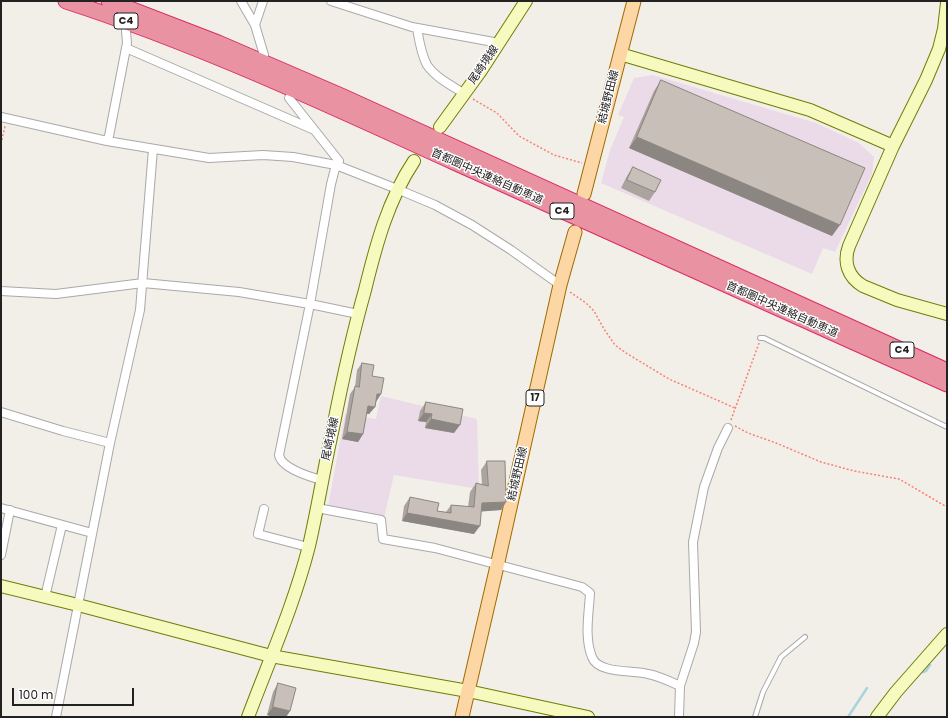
<!DOCTYPE html>
<html>
<head>
<meta charset="utf-8">
<style>
	body { margin:0 }
	#map { position:relative; width:948px; height:718px; overflow:hidden; background:#f2efe9; font-family:Poppins,sans-serif }
	canvas { display:block }
	.frame { position:absolute; inset:0; border:2px solid #222; pointer-events:none }
	.scale { position:absolute; left:12px; top:688px; width:122px; height:18px; box-sizing:border-box; border:2px solid #222; border-top:0; padding-left:5px; font-size:12px; line-height:14px; white-space:nowrap; color:#222; -webkit-text-stroke:3px #fff; paint-order:stroke }
</style>
</head>
<body>
<div id="map">
<canvas width="948" height="718"></canvas>
<div class="frame"></div>
<div class="scale">100 m</div>
</div>
<script>
const c = document.querySelector('canvas').getContext('2d');
c.lineJoin = 'round';
function fill(path, color) { c.fillStyle = color; c.fill(path, 'evenodd'); }
function strokePath(path, color, width, dash) { c.strokeStyle = color; c.lineWidth = width; c.lineCap = dash ? 'butt' : 'round'; c.setLineDash(dash || []); c.stroke(path); }
function label(font, color, halo, rows, align = 'center') {
  c.font = font + ' Poppins,"Noto Sans JP",sans-serif'; c.lineWidth = 3; c.setLineDash([]); c.textBaseline = 'middle'; c.strokeStyle = halo; c.fillStyle = color; for (const [text, x, y, turn = 0] of rows) {
    c.save(); c.translate(x, y); c.rotate((+turn || 0) * Math.PI / 180); c.textAlign = isNaN(turn) ? turn : align; if (halo) c.strokeText(text, 0, 0); c.fillText(text, 0, 0); c.restore();
  }
}
const industrial = new Path2D(`
	M653,75L816,123L859,143L874,157L872,174L835,252L823,248L812,274L601,183L610,150L624,117L618,115L634,78Z
	M381,396L477,419L479,489L394,475L384,518L328,507L345,414L376,419Z`);
const stream = new Path2D(`
	M923,672L926,671L930,665
	M848,717L867,688`);
const path = new Path2D(`
	M473,99L497,113L519,136L554,155L582,163
	M1,144L5,126
	M570,292L586,303L594,311L604,329L615,345L626,353L669,379L735,408
	M731,420L759,343
	M735,426L748,433L776,443L821,462L854,471L899,479L947,507`);
const lane = new Path2D(`
	M760,338H764L947,427
	M755,717L763,692L781,657L805,637`);
const street = new Path2D(`
	M241,1L255,25L264,55
	M331,1L412,27L499,43
	M255,25L263,1
	M417,28C419,40 421,54 427,65C436,78 452,86 465,94
	M126,48L312,129
	M289,98L339,161L336,165L331,184L310,304L279,455C281,468 310,477 322,480
	M1,117L107,141L209,158L263,155L293,157L336,165L397,189L435,205L472,225L511,250L560,285
	M107,141L109,136L127,43L126,31
	M1,291L56,294L143,283L239,292L310,304L358,314
	M1,412L63,431L110,443
	M1,508L92,533
	M317,508L381,520L383,539L435,548L582,587L590,593C589,613 584,637 592,657C598,674 633,670 648,674C659,676 669,681 680,686
	M264,509L258,534L308,547
	M1,555L10,510
	M45,597L62,525
	M56,717L110,443L140,310L153,149
	M679,717L680,686L694,643L696,632L693,542L704,487L718,448L728,428`);
const secondary = new Path2D(`
	M947,3L944,29L939,49L926,80L893,146L849,246C843,262 848,277 863,286L897,300L947,314
	M620,54L810,110L893,146
	M440,127L480,72L526,1
	M1,586L78,605L271,656L468,691L588,717
	M248,717C269,661 294,605 309,546C318,507 324,468 333,428C342,382 352,336 365,290C376,245 388,200 414,161
	M877,717L896,692L947,634`);
const primary = new Path2D(`
	M584,194L634,1
	M462,717L497,566L560,285L575,232`);
const highway = new Path2D(`
	M66,1C199,44 327,104 454,162C618,236 782,310 947,384
	M109,1L218,43L341,96L947,371`);
const wall = new Path2D(`
	M661,80L832,236L629,148L654,91Z
	M633,167L655,192L649,201L621,188L627,176Z
	M362,363L372,376L376,402L375,407L369,414H366L363,434L358,442L342,439L350,394L355,387L357,370Z
	M426,402L454,433L425,428L426,422L418,421L420,411Z
	M487,461L506,502L501,510L481,511L474,534L402,521L404,506L410,497L437,511L446,512L451,505L468,507L470,492L476,483L482,485L481,470Z
	M278,683L290,711L286,717H274L267,715L273,692Z`);
const shadedWall = new Path2D(`
	M637,137L840,225L832,236L629,148Z
	M377,394H381L376,402L372,401Z
	M368,406L375,407L369,414L363,413Z
	M424,413L432,414L426,422L418,421Z
	M431,419L460,425L454,433L425,428Z
	M347,432L363,434L358,442L342,439Z
	M506,502L501,510L476,512L482,503Z
	M407,513L480,526L474,534L402,521Z
	M273,707L290,711L286,717H274L267,715Z`);
const building = new Path2D(`
	M661,80L865,168L840,225L637,137Z
	M633,167L661,180L655,192L627,180Z
	M362,363L374,365L372,376L384,378L381,394H377L375,407L368,406L363,434L347,432L355,386L359,387Z
	M426,402L463,409L460,425L431,419L432,414L424,413Z
	M487,461H505L506,502L482,503L480,526L407,513L410,497L439,503L437,511L451,513V505L474,507L476,483L488,486Z
	M278,683L296,688L290,711L273,707Z`);
const shields = [
	[126,21,24],
	[562,211,24],
	[902,350,24],
	[535,398,18]
];
const shieldNames = [
	["C4",126,21],
	["C4",562,211],
	["C4",902,350],
	["17",535,398]
];
const streetNames = [
	["尾崎境線",484,65,-56],
	["結城野田線",609,97,-76],
	["首都圏中央連絡自動車道",487,177,24],
	["首都圏中央連絡自動車道",782,310,24],
	["尾崎境線",331,439,-78],
	["結城野田線",518,474,-77]
];
fill(industrial, '#ebdbe8');
strokePath(stream, '#aad3df', 2.5);
strokePath(lane, '#a9a9a9', 6);
strokePath(street, '#a9a9a9', 10);
strokePath(secondary, '#707d05', 14);
strokePath(primary, '#a06b00', 15);
strokePath(highway, '#dc2a67', 17);
strokePath(path, '#fa8072', 1.5, [2, 2]);
strokePath(lane, '#fff', 4);
strokePath(street, '#fff', 8);
strokePath(secondary, '#f7fabf', 12);
strokePath(primary, '#fcd6a4', 13);
strokePath(highway, '#e892a2', 15);
fill(wall, '#aba49e');
fill(shadedWall, '#8b8681');
fill(building, '#c7bfb8');
strokePath(building, '#8b8681', 1);
for (const [x, y, w] of shields) { const box = new Path2D(); box.roundRect(x - w / 2, y - 8, w, 16, 3); c.fillStyle = '#fff'; c.fill(box); strokePath(box, '#222', 1); }
label('bold 10px', '#222', null, shieldNames);
label('11px', '#222', '#fff', streetNames);
</script>
</body>
</html>
